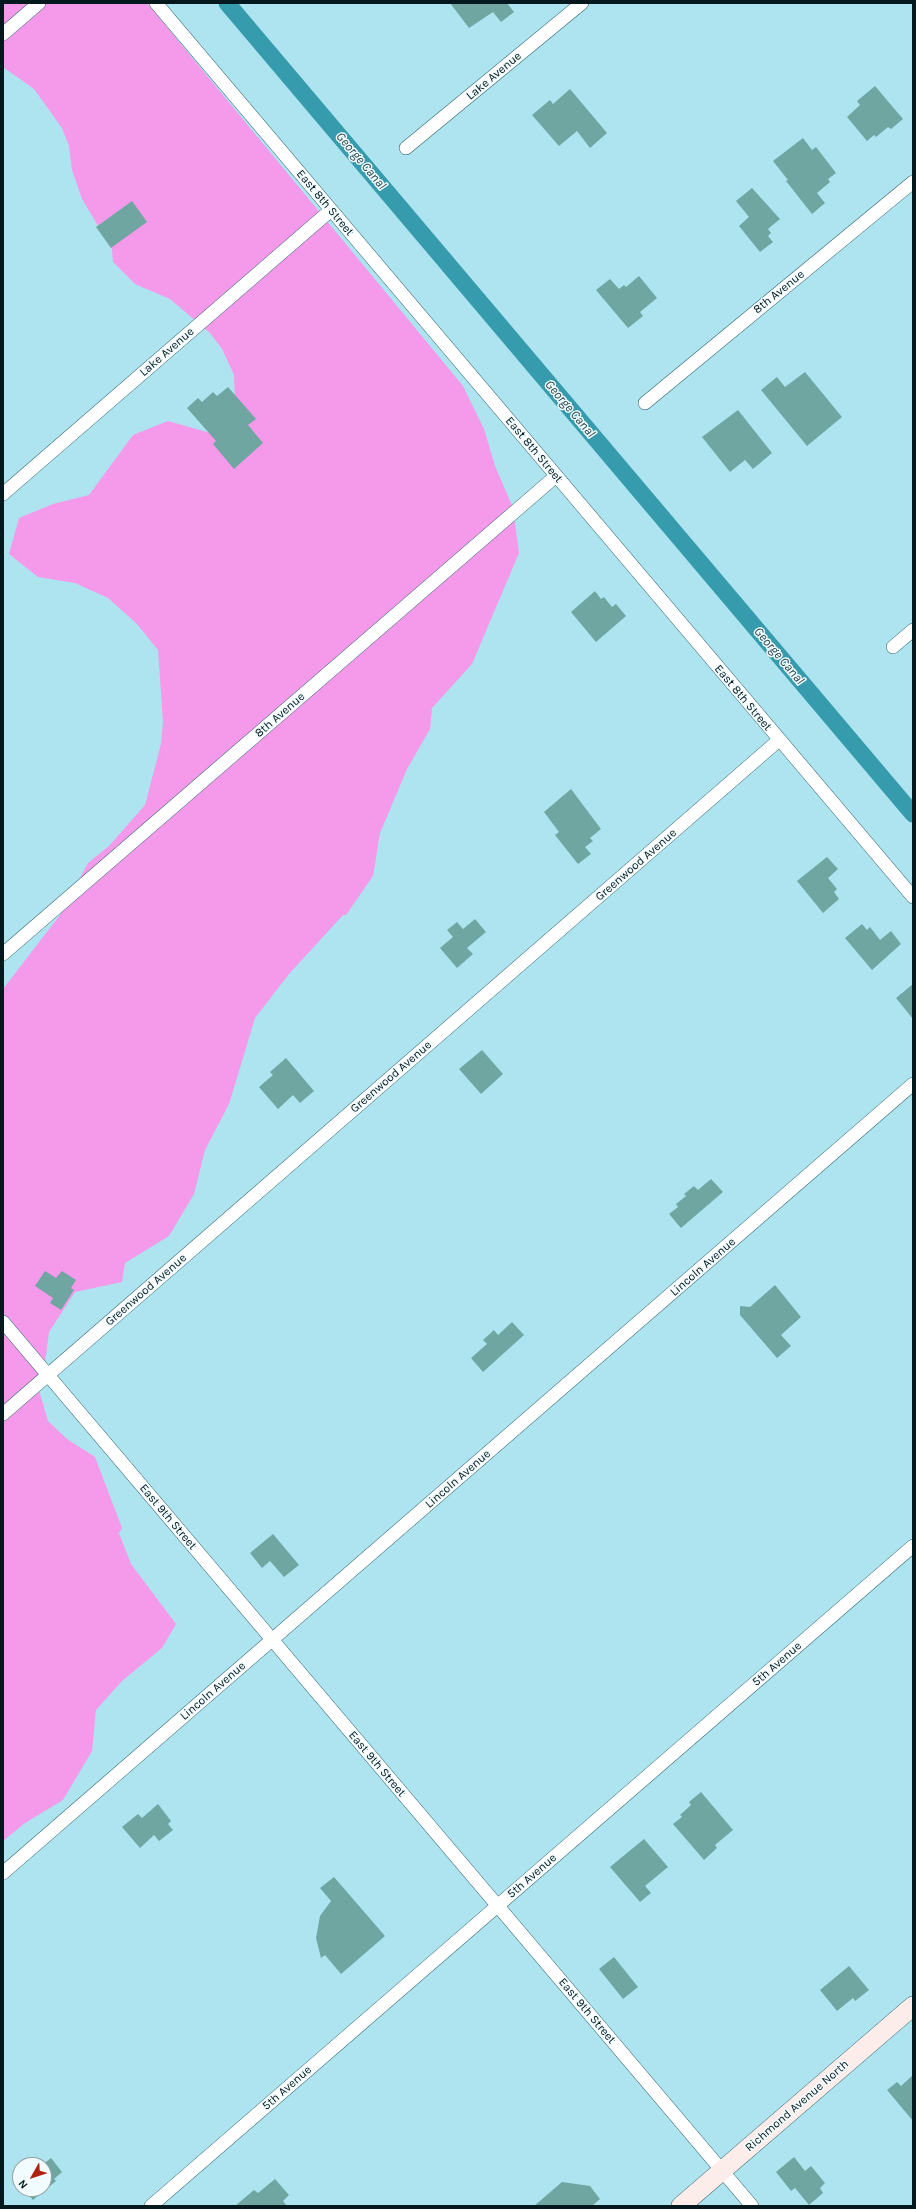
<!DOCTYPE html>
<html>
<head>
<meta charset="utf-8">
<style>
	body { margin:0 }
	#map { position:relative; width:916px; height:2209px; overflow:hidden; background:#ade4ef; font-family:Karla,sans-serif }
	canvas { display:block }
	.frame { position:absolute; inset:0; border:4px solid #04191d; pointer-events:none }
	.north { position:absolute; left:12px; top:2157px; width:40px; height:40px; box-sizing:border-box; background:#f2fcfe; border:1px solid #93a1a4; border-radius:50%; rotate:231deg; font-size:11px; font-weight:700; line-height:16px; text-align:center; color:#04191d }
	.north::after { content:''; display:block; margin:auto; width:14px; height:18px; background:#af200e; clip-path:polygon(50% 0,100% 100%,50% 72%,0 100%) }
</style>
</head>
<body>
<div id="map">
<canvas width="916" height="2209"></canvas>
<div class="frame"></div>
<div class="north">N</div>
</div>
<script>
const c = document.querySelector('canvas').getContext('2d');
c.lineJoin = 'round';
function fill(path, color) { c.fillStyle = color; c.fill(path, 'evenodd'); }
function strokePath(path, color, width, dash) { c.strokeStyle = color; c.lineWidth = width; c.lineCap = dash ? 'butt' : 'round'; c.setLineDash(dash || []); c.stroke(path); }
function label(font, color, halo, rows, align = 'center') {
  c.font = font + ' Karla,sans-serif'; c.lineWidth = 3; c.setLineDash([]); c.textBaseline = 'middle'; c.strokeStyle = halo; c.fillStyle = color; for (const [text, x, y, turn = 0] of rows) {
    c.save(); c.translate(x, y); c.rotate((+turn || 0) * Math.PI / 180); c.textAlign = isNaN(turn) ? turn : align; if (halo) c.strokeText(text, 0, 0); c.fillText(text, 0, 0); c.restore();
  }
}
const green = new Path2D(`
	M3,3H147L463,386L484,429L495,466L513,508L519,553L472,664L432,708L430,729L407,769L380,833L373,876L346,915H343L289,974L255,1018L229,1104L205,1150L194,1194L169,1236L125,1263L122,1282L75,1292L49,1332L44,1370L38,1387L48,1421L67,1439L95,1457L122,1528L119,1533L131,1564L176,1624L162,1648L122,1681L96,1710L92,1751L63,1800L25,1823L3,1841V989L60,915L88,863L109,846L145,805L161,744L163,722L158,650L137,624L108,598L75,583L38,577L9,554L19,518L53,504L89,495L133,435L168,421L214,434L235,399L234,375L222,349L210,333L170,299L135,284L113,262L112,249L82,199L72,170L69,146L62,128L34,89L3,67Z`);
const canal = new Path2D(`
	M227,3L913,814`);
const building = new Path2D(`
	M450,3H507L514,12L501,22L493,12L469,28Z
	M875,86L903,119L891,129L888,127L876,137L874,135L867,141L847,117L860,105L857,101Z
	M570,89L607,133L590,148L577,131L559,146L532,115L550,100L553,104Z
	M803,138L812,150L816,147L836,173L828,179L830,182L817,193L825,203L812,214L786,181L788,180L773,161Z
	M752,188L780,219L768,229L771,233L768,236L773,242L760,252L739,226L749,217L736,201Z
	M132,201L147,222L111,248L96,227Z
	M639,276L657,298L640,312L643,316L628,328L596,290L610,279L619,289L624,285L626,287Z
	M805,372L842,417L807,446L761,390L777,377L785,387Z
	M228,387L256,419L248,425L263,443L234,469L213,444L216,441L187,408L198,398L202,402L213,392L217,396Z
	M738,410L772,453L753,469L745,460L730,472L702,437Z
	M595,591L601,599L604,597L612,607L616,604L626,616L596,642L571,612Z
	M571,789L601,829L590,838L593,841L585,847L591,854L578,864L555,835L559,832L544,812Z
	M827,857L838,869L828,878L837,889L834,892L839,899L823,913L797,881Z
	M475,919L486,932L467,948L473,954L457,968L440,948L453,937L447,930L457,922L463,929Z
	M862,924L867,930L870,927L880,940L891,931L901,944L872,970L845,938Z
	M913,984V1019L896,998Z
	M482,1050L503,1074L481,1094L459,1069Z
	M286,1058L314,1091L300,1103L293,1095L278,1109L259,1087L273,1075L270,1072Z
	M711,1179L723,1192L681,1228L669,1214L678,1207L676,1204L686,1196L684,1194L694,1186L698,1190Z
	M45,1271L56,1278L62,1271L76,1280L71,1288L74,1290L61,1310L50,1303L53,1298L35,1286Z
	M775,1285L801,1317L781,1335L791,1346L777,1358L740,1315V1306L750,1307Z
	M512,1322L524,1335L483,1372L471,1358L487,1344L483,1340L494,1330L498,1335Z
	M273,1534L299,1565L284,1577L270,1561L262,1568L250,1553Z
	M701,1792L733,1830L715,1845L717,1848L704,1860L673,1824L682,1817L680,1815L691,1805L689,1802Z
	M158,1804L171,1821L168,1824L173,1830L159,1841L154,1835L140,1848L122,1827L138,1814L142,1818Z
	M644,1839L668,1867L645,1886L651,1893L640,1902L610,1867Z
	M334,1877L385,1936L341,1974L325,1955L321,1958L316,1938L320,1916L331,1901L320,1888Z
	M614,1957L638,1987L623,1999L599,1969Z
	M849,1966L869,1990L855,2001L853,1998L837,2011L820,1990Z
	M913,2075V2121L887,2090L897,2082L901,2086Z
	M794,2157L805,2171L811,2166L825,2183L820,2188L823,2193L809,2205L795,2188L791,2191L776,2172Z
	M51,2158L62,2172L54,2179L56,2181L33,2200L24,2189H44V2165H42Z
	M275,2179L289,2195L283,2201L287,2206H235L254,2190L258,2193Z
	M562,2182L590,2186L600,2199L592,2206H534Z`);
const street = new Path2D(`
	M156,3L913,897
	M3,34L39,3
	M406,148L582,3
	M645,403L913,182
	M3,494L331,210
	M893,647L913,630
	M3,954L556,476
	M3,1322L752,2206
	M3,1414L779,740
	M3,1873L913,1084
	M151,2206L913,1546`);
const secondary = new Path2D(`
	M681,2206L913,2006`);
const streetNames = [
	["Lake Avenue",494,76,-40],
	["East 8th Street",325,203,50],
	["8th Avenue",779,292,-39],
	["Lake Avenue",167,352,-41],
	["East 8th Street",534,450,50],
	["East 8th Street",743,698,50],
	["8th Avenue",280,715,-41],
	["Greenwood Avenue",636,865,-41],
	["Greenwood Avenue",391,1077,-41],
	["Lincoln Avenue",703,1267,-41],
	["Greenwood Avenue",146,1290,-41],
	["Lincoln Avenue",458,1479,-41],
	["East 9th Street",168,1517,50],
	["5th Avenue",777,1664,-41],
	["Lincoln Avenue",213,1691,-41],
	["East 9th Street",377,1764,50],
	["5th Avenue",532,1876,-41],
	["East 9th Street",587,2011,50],
	["5th Avenue",287,2088,-41],
	["Richmond Avenue North",797,2106,-41]
];
const waterNames = [
	["George Canal",361,161,50],
	["George Canal",570,409,50],
	["George Canal",779,656,50]
];
fill(green, '#f599eb');
strokePath(canal, '#359bad', 17);
fill(building, '#6fa6a2');
strokePath(street, '#2c606a', 14);
strokePath(secondary, '#2c606a', 20);
strokePath(street, '#fff', 13);
strokePath(secondary, '#fdedea', 19);
label('12px', '#04191d', '#f2fcfe', streetNames);
label('italic 13px', '#2a494e', '#f2fcfe', waterNames);
</script>
</body>
</html>
